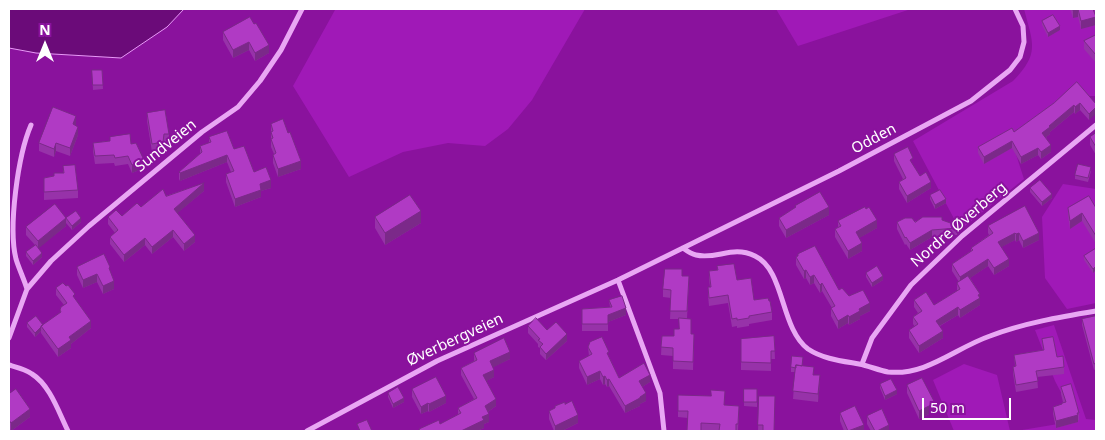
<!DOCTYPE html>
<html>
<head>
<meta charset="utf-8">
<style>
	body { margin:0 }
	#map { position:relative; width:1105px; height:440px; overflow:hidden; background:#8a129d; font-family:"Noto Sans",sans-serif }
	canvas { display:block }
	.frame { position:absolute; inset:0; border:10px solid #fff; pointer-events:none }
	.north { position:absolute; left:20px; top:20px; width:50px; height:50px; -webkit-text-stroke:4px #8a129d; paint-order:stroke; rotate:0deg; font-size:14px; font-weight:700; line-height:20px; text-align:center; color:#fff }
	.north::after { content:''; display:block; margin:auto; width:18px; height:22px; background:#fff; clip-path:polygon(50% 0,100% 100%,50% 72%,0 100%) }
	.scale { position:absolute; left:922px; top:398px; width:89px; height:22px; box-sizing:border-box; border:2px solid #fff; border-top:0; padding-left:6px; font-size:15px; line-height:18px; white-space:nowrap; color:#fff; -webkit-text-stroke:4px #8a129d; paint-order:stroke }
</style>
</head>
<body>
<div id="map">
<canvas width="1105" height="440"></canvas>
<div class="frame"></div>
<div class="north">N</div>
<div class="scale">50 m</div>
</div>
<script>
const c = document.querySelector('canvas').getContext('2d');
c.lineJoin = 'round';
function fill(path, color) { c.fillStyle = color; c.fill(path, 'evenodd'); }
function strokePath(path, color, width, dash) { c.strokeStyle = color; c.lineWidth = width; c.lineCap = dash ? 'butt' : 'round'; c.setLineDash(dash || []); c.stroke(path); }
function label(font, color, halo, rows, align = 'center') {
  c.font = font + ' "Noto Sans",sans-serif'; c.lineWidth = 4; c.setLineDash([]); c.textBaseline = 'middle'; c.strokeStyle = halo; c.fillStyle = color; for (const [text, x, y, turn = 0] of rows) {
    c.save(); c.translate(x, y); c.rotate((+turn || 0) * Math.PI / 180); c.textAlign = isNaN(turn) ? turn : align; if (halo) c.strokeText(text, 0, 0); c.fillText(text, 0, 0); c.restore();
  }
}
const green = new Path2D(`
	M337,9H585L532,100L508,129L485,146L448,143L403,152L349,177L293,86L335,10Z
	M776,9H911L798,46Z
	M1024,9H1096V96H1089L1078,86L1010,136L1024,179L960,230L913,141L1013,81C1040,53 1033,44 1024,9Z
	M1063,184L1096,189V303L1067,309L1045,278L1042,217Z
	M1054,325L1086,419L1096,420V431H1016L1076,421L1055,381L1035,330Z
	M964,364L997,375L1010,431H954L933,380Z`);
const water = new Path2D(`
	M9,9H184L167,27L121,58L36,53L9,48Z`);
const street = new Path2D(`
	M683,248C687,251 691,254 696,255C717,260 732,245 755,256C785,270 780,328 808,349C823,359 842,361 859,364C869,366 878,370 888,372C927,376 955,348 990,336C1024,323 1060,317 1096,311
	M618,280L660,393L664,431
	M27,289C24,279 19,269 16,259C8,227 18,155 31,125
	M9,338L27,289L51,261L89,226L202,132L238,107L260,81L281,50L302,9
	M862,364L872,338L911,285L962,236L1096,125
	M9,365C16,367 25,369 32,374C50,385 59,413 68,431
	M307,431L437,361L618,280L839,171L971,101L1010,70L1020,57L1024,42L1023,26L1015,9`);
const wall = new Path2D(`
	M1070,9H1093L1096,25L1081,29L1078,17L1073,18Z
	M1042,21L1060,30L1048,37L1042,25Z
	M254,24L269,53L255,61L249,50L233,58L223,40V32Z
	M1096,35V63L1084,49V41Z
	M1096,68V81L1095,80V72Z
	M92,70H102L103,89L93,90Z
	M1054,103L1096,104L1089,120L1080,110L1075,114L1074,112L1050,132V134L1046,137L1051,152L1041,159L1038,155L1021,164L1012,148L984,164L978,153V147L1014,132Z
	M147,113L169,134V142H164L163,150L152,152L147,121Z
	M76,124L75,125L78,135L70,156L56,151L54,157L39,151V143Z
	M271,124L301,169L278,177L273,163V155L274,154L271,147Z
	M1096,133V155L1090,145V137Z
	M110,137L131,144L144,168L132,173L128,164L115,166L114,163L95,164L93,151V143L110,141Z
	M209,137L234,149L254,172L271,188L261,191V197L235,207L226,182V174L231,172L227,162L180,181L179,179V172L200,154V146L209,143Z
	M894,154L913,165L920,176L931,188L907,203L899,189V182L903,179L894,161Z
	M63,166L78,190V198L44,200V178L54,176L63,173Z
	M1091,171L1088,182L1075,179V175Z
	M1030,188L1052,198L1042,206L1030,192Z
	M204,191L177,213L195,242L184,251L173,237L152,254L145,245L124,262L110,244V237L115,233L108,224V217L122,216L166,196Z
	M930,195L946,203L935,209L930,199Z
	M795,206L829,215L786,238L779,226V218L795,208Z
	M1025,206L1039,240L1023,248L1019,240L1016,242L1015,240L1001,247L1009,266L994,275L988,266L970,278L980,294V305L960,318L958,315L940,326L943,338L919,353L909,338V330L915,327L913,324V317L918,313L914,307V300L934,305L957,291V283L959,282L952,271V264L971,251V248L989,235L988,233V226Z
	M1068,208H1096V244L1082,221L1070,229L1068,216Z
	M375,217L421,223L385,245L375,228Z
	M66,218L81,222L72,230L66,223V226L38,248L42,257L33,265L26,256V252L35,245L26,235V227Z
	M942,220L959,226V233L957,235L932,237L910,250L906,244L905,245L897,229V222Z
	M838,221L877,228L859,238L862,251L848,259L835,237V229L838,227Z
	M1096,251V270L1093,273L1084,260V256Z
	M798,254L839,290L870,311L860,316V319L849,325L848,323L838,329L831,316V308H832L822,291L820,293L814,283L810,285L806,278L804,279L796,265V257L798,256Z
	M717,266L737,280L754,300L772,312V320L749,324V326L737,328V326L732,327L728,303L709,306L708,295V287H710L709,279V271L717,270Z
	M77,267L110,272L114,289L103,294L97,282L83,288L77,275Z
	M866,273L883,280L872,287L866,277Z
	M682,276H689L687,319L691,334H694L693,370L673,369V356L661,355L662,336H674L679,329V319H670L671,298L663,297V289Z
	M56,288L75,299L91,328L71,344V348L58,357L41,333V331L35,337L27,327V323L43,325L60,313V310L64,305L56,295Z
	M609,300L626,315L608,322V331H582V309L610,307Z
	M1096,316V369L1094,370L1082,325V319Z
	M528,326L547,330L567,341L546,360L540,354V348L538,347V344L528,333Z
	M774,336L775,359H771V371L741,370V339Z
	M1042,339L1064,367V374L1037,377L1038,388L1016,392L1013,374V367L1015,366L1014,355L1043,350Z
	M588,347L609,357L619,378L650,382L642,387L646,401L640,404V406L625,413L609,386L607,387L605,384L603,385L600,379L587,385L579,368V361L589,356Z
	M474,353L510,359L493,367L494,377L486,381L496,406L488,412L489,422L484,424V428L477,431H419V429L440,424L458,415V408L474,399L461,375V368L474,361Z
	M802,366L820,383L818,402L793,399L795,372H791V367Z
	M880,384L897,394L885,400L880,388Z
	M907,385L935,411L919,419L907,393Z
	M1061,387L1079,413V420H1078V422L1056,428L1053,414V407L1062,405L1063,402L1061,394Z
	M412,389L446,403L429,412L428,411L421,414L412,397Z
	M744,389H757V407L744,406Z
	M388,393L404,402L393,408L388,397Z
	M9,394L30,417L11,431L9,428Z
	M678,395L724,405L739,406L738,431H719L701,430L688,418L678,417Z
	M759,396L774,431H758Z
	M565,404L578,423L562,431H554L549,419V411L555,408V406Z
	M840,413L864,431H844L840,421Z
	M867,416L889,431H871L867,424Z`);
const shadedWall = new Path2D(`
	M1078,9V17L1073,18V10Z
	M1096,17V25L1081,29V21Z
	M1060,26V30L1048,37V33Z
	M249,42V50L233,58V50Z
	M269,45V53L255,61V53Z
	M1080,103V110L1075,114V107Z
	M1074,105V112L1050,132V134L1042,140V133L1049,126Z
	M1096,107V114L1089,120V114Z
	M76,116V124L73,132V124Z
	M78,127V135L70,156V148Z
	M1012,141V148L984,164V157Z
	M56,143V151L54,157V149Z
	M1051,145V152L1041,159V152Z
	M1038,148V155L1021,164V157Z
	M227,155V162L180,181V173Z
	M144,160V168L132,173V165Z
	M301,161V169L278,177V169Z
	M10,163V171L9,173V165Z
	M271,180V188L261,191V197L235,207V199L260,184Z
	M931,182V188L907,203V196Z
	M204,183V191L174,216V209Z
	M1052,194V198L1042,206V202Z
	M946,199V203L935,209V205Z
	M829,207V215L786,238V230Z
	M421,211V223L385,245V233Z
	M1082,213V221L1070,229V221Z
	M66,218V226L38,249V241Z
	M81,218V222L72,230V226Z
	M877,220V228L856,240V232Z
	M959,226V233L957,235V228Z
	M173,230V237L152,254V247Z
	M932,230V237L910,250V243Z
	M1015,233V240L998,249V242Z
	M1019,233V240L1016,242V234Z
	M1039,233V240L1023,248V241Z
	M195,235V242L184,251V244Z
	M145,238V245L124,262V255Z
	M862,243V251L848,259V251Z
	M42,253V257L33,265V261Z
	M988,259V266L960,285V277Z
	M1009,259V266L994,275V268Z
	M1096,266V270L1093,273V269Z
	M806,270V278L804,279V271Z
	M97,274V282L83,288V280Z
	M814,275V283L810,285V277Z
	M883,276V280L872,287V283Z
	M114,281V289L103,294V286Z
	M822,283V291L820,293V285Z
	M980,294V305L960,318V310Z
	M870,303V311L860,316V319L849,325V317L859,309Z
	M958,307V315L936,328V321Z
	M626,308V315L608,322V315Z
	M848,315V323L838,329V321Z
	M91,321V328L71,344V348L58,357V349L69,337Z
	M41,327V331L35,337V333Z
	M943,331V338L919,353V346Z
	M567,334V341L546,360V354Z
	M510,352V359L490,369V361Z
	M494,370V377L483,383V375Z
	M600,371V379L587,385V377Z
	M650,375V382L639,389V381Z
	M820,375V383L818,402V394Z
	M605,376V384L603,385V377Z
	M609,379V386L607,387V380Z
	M897,390V394L885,400V396Z
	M646,393V401L640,404V406L625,413V406Z
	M446,396V403L429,412V404Z
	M404,398V402L393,408V404Z
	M496,399V406L485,414V406Z
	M428,403V411L421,414V407Z
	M935,403V411L919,419V411Z
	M30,409V417L11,431V423Z
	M489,414V422L484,424V428L477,431H461L482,417Z
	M578,415V423L562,431H555V426Z
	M1078,415V422L1056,428V421Z
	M864,425V431H849Z
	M889,425V431H877Z`);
const building = new Path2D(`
	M1073,9H1093L1096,17L1081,21L1078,9L1073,10Z
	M1053,15L1060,26L1048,33L1042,21Z
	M250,17L254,24L256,23L269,45L255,53L249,42L233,50L223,32Z
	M1096,35V55L1084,41Z
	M92,70H102L103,85H93Z
	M1077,82L1096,104V107L1089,114L1080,103L1075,107L1074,105L1049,126L1050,127L1042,133L1051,145L1041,152L1038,148L1021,157L1012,141L984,157L978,147L1012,128L1014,132L1054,103Z
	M53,107L76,116L73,124L78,127L70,148L56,143L54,149L39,143Z
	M165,110L169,134H164L163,142L152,144L147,113Z
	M283,119L288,133L290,132L301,161L278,169L273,155L276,153L271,139L273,138L271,132L273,131L271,124Z
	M227,131L234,149L244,146L254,172L266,167L271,180L260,184L261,190L235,199L226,174L234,171L227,155L180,173L179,172L202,152L200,146L211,142L209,137Z
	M1096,133V147L1090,137Z
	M130,134L131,144L136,143L144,160L132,165L128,156L115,158L114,155L95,156L93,143L110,141V137Z
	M908,147L913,158L910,160L920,176L926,172L931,182L907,196L899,182L906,178L894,154Z
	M1078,164L1091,167L1088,178L1075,175Z
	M75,165L78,190L44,192V178L54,176V173H64L63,166Z
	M1040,180L1052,194L1042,202L1030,188Z
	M204,183L174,209L195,235L184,244L173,230L152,247L145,238L124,255L110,237L118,230L108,217L116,210L122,216L137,203L141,207L163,189L166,196Z
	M940,190L946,199L935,205L930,195Z
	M820,192L829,207L786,230L779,218L796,207L795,206Z
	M410,195L421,211L385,233L375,217Z
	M1089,196L1096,208V236L1082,213L1070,221L1068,208Z
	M55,204L66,218L38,241L26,227Z
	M1025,206L1039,233L1023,241L1019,233L1016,234L1015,233L998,242L1009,259L994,268L988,259L960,277L952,264L973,250L971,248L993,233L988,226Z
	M865,207L866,209L869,207L877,220L856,232L862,243L848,251L835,229L841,226L838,221Z
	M76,211L81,218L72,226L66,218Z
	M923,217H942V220L959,226L957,228L932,230L910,243L906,237L905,238L897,222L905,218H912L915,222Z
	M36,245L42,253L33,261L26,252Z
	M815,246L839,290L842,288L849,296L863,290L870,303L859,309L860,311L849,317L848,315L838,321L831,308L835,306L822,283L820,285L814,275L810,277L806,270L804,271L796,257L798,256V254Z
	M1095,249L1096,251V266L1093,269L1084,256Z
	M104,254L110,267L109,268L114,281L103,286L97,274L83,280L77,267Z
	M734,264L737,280L751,278L754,300L768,298L769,301H770L772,312L749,316V318L737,320V318L732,319L728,295L709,298L708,287H711L709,271L718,270L717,266Z
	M877,266L883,276L872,283L866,273Z
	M665,269H682V276H689L687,311H670L671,290L663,289Z
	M968,276L980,294L978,295L980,298L960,310L958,307L936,321L943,331L919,346L909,330L918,324L913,317L922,311L914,300L926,292L934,305L960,289L957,283Z
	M63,283L66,286L68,285L75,294L73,296L91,321L69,337L71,340L58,349L41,326L61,312L60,310L61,307L67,303L56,288Z
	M622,296L626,308L608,315V324H582V309L612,307L609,300Z
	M36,316L43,325L41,326V327L35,333L27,323Z
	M1096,316V363L1094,364L1082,319Z
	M536,318L547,330L556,322L567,334L546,354L540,347L543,344L538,340L540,339L528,326Z
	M679,318L691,319V334H694L693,362L673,361V348L661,347L662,336H674V329H679Z
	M774,336L775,351H771V363L741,362V339Z
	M602,337L609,352L607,353L619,378L644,363L650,375L639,381L646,393L640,397V398L625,406L609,379L607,380L605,376L603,377L600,371L587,377L579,361L592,354L588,347L590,342Z
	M1053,337L1057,357L1063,356L1064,367L1036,371L1038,381L1016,385L1013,367L1016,366L1014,355L1044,350L1042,339Z
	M504,338L510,352L490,361L494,370L483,375L496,399L485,406L489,414L482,417L484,420L461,431H420L419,429L439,420L440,424L461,413L458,408L477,398L461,368L477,360L474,353Z
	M792,356L803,357L802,366L796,365V368L791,367Z
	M796,365L814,367L813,375H820L818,394L793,391Z
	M436,377L446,396L429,404L428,403L421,407L412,389Z
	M922,378L935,403L919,411L907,385Z
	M891,379L897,390L885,396L880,384Z
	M1071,384L1079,413H1077L1078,415L1056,421L1053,407L1062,404V403L1066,402L1061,387Z
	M398,387L404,398L393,404L388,393Z
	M16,389L30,409L11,423L9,420V394Z
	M744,389H757V402H744Z
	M711,390L725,391L724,405L739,406L738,424H736V431H719L720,424L701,423V431H687L688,411H678V395L711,396Z
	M759,396H775L774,431H763V425H758Z
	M572,401L578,415L555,426L549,411L555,408V406L565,402V404Z
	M855,406L864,425L848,431L840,413Z
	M882,409L889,425L877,431H875L867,416Z
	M367,420L372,431H360L357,424Z`);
const streetNames = [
	["Odden",874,139,-28],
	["Sundveien",166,146,-39],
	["Nordre Øverberg",959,225,-41],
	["Øverbergveien",455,340,-25]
];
fill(green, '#a019b7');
fill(water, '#6b0b79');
strokePath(water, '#e899f7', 1);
strokePath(street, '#e9a7f4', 5);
fill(wall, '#9732a9');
fill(shadedWall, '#7b2989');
fill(building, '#b03ac4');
strokePath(building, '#7b2989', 1);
label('15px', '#fff', '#8a129d', streetNames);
</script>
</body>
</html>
